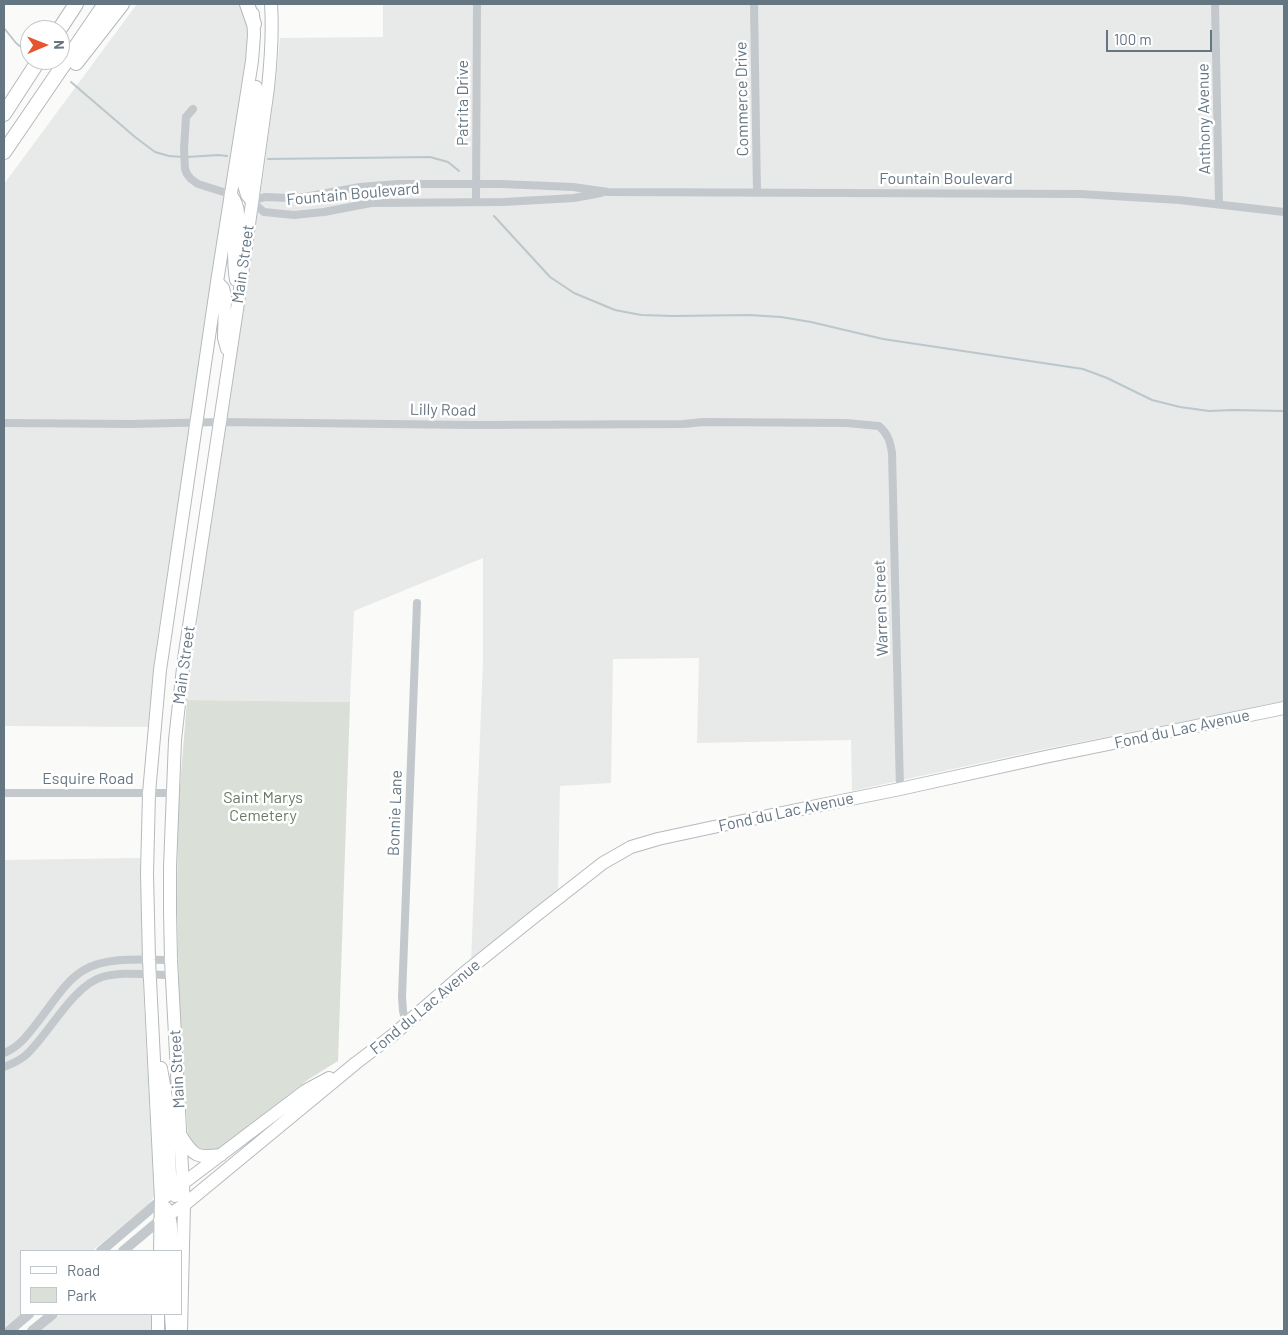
<!DOCTYPE html>
<html>
<head>
<meta charset="utf-8">
<style>
	body { margin:0 }
	#map { position:relative; width:1288px; height:1335px; overflow:hidden; background:#fafaf8; font-family:Barlow,sans-serif }
	canvas { display:block }
	.frame { position:absolute; inset:0; border:5px solid #657683; pointer-events:none }
	.legend { position:absolute; left:20px; top:1250px; width:162px; height:65px; box-sizing:border-box; background:#fff; border:1px solid #c1c8cd; margin:0; padding:6px 9px; list-style:none; font-size:15px; color:#657683 }
	.legend li { display:flex; align-items:center; gap:10px; height:25px }
	.legend b { width:25px; border:1px solid #c1c8cd }
	.north { position:absolute; left:20px; top:20px; width:50px; height:50px; box-sizing:border-box; background:#fff; border:1px solid #c1c8cd; border-radius:50%; rotate:89deg; font-size:14px; font-weight:700; line-height:20px; text-align:center; color:#657683 }
	.north::after { content:''; display:block; margin:auto; width:18px; height:22px; background:#e4572e; clip-path:polygon(50% 0,100% 100%,50% 72%,0 100%) }
	.scale { position:absolute; left:1106px; top:30px; width:106px; height:22px; box-sizing:border-box; border:2px solid #657683; border-top:0; padding-left:6px; font-size:15px; line-height:18px; white-space:nowrap; color:#657683; -webkit-text-stroke:4px #fff; paint-order:stroke }
</style>
</head>
<body>
<div id="map">
<canvas width="1288" height="1335"></canvas>
<div class="frame"></div>
<ul class="legend">
<li><b style="height:6px;background:#fff"></b>Road</li>
<li><b style="height:14px;background:#dadfd7"></b>Park</li>
</ul>
<div class="north">N</div>
<div class="scale">100 m</div>
</div>
<script>
const c = document.querySelector('canvas').getContext('2d');
c.lineJoin = 'round';
function fill(path, color) { c.fillStyle = color; c.fill(path, 'evenodd'); }
function strokePath(path, color, width, dash) { c.strokeStyle = color; c.lineWidth = width; c.lineCap = dash ? 'butt' : 'round'; c.setLineDash(dash || []); c.stroke(path); }
function label(font, color, halo, rows, align = 'center') {
  c.font = font + ' Barlow,sans-serif'; c.lineWidth = 5; c.setLineDash([]); c.textBaseline = 'middle'; c.strokeStyle = halo; c.fillStyle = color; for (const [text, x, y, turn = 0] of rows) {
    c.save(); c.translate(x, y); c.rotate((+turn || 0) * Math.PI / 180); c.textAlign = isNaN(turn) ? turn : align; if (halo) c.strokeText(text, 0, 0); c.fillText(text, 0, 0); c.restore();
  }
}
const built = new Path2D(`
	M137,4H244L248,24L246,62L170,556L156,651L148,727L4,726V184Z
	M383,4H1284V702L1040,750L852,791L851,740L697,743L699,658L613,659L611,783L560,786L558,892L471,963L483,661V558L354,611L350,702L187,700L207,546L264,169L276,81L280,38L383,37Z
	M140,858L144,1003L153,1173L154,1192L153,1198L148,1205L92,1251H21L22,1314L4,1330V860Z
	M61,1314H153L152,1331H40Z`);
const green = new Path2D(`
	M187,700L350,702L338,1061L309,1079L218,1149L211,1152L196,1149L188,1138L179,996L177,906L178,812Z`);
const stream = new Path2D(`
	M4,28L16,43L27,52
	M71,82L135,137L155,152L169,156L183,157
	M187,157L218,155L227,156
	M268,159L430,157L448,162L459,171
	M494,216L550,277L574,293L615,310L641,315L673,316L749,315L781,317L811,322L883,339L1083,369L1107,378L1152,400L1180,407L1209,411L1232,410L1284,411`);
const minor = new Path2D(`
	M754,4L757,193
	M1215,4L1219,204
	M193,109L186,117L184,149L185,169L187,174L191,179L198,184L233,195
	M251,201L264,212L294,215L324,212L371,203L503,202L574,198L601,193
	M252,201L265,197L291,198L304,197L360,187L398,184H501L573,187L608,192L1080,194L1179,200L1284,212
	M476,201L477,4
	M4,423L131,424L220,422L473,425L683,424L704,422L846,423L879,426C888,434 890,441 892,453L900,789
	M4,793H173
	M406,1023L403,1011L402,997L417,603
	M4,1053C20,1047 30,1032 40,1019C53,1003 65,981 84,970C108,956 144,960 171,960
	M4,1067C12,1064 21,1060 27,1054C50,1032 73,986 102,977C123,971 151,975 172,975`);
const tertiary = new Path2D(`
	M101,1251L161,1200
	M123,1251L160,1220
	M9,1331L29,1314
	M32,1331L53,1314`);
const primary = new Path2D(`
	M231,195C244,212 236,229 234,248C234,259 234,269 236,280
	M252,201L247,195L244,185L256,87
	M217,282L223,288L225,296L224,338L227,349
	M161,1068C164,1084 167,1102 168,1118C170,1138 167,1181 175,1196
	M181,1136C194,1157 197,1158 221,1155
	M161,1200L305,1091L329,1078
	M166,1208C173,1221 171,1237 171,1251
	M160,1220L184,1205L356,1063L393,1035L463,974L534,917L603,863L631,847L658,839L723,825L900,789L1045,757L1284,708
	M160,1251L161,1200L149,960L147,873L149,793L160,670L164,643L217,282L252,61L254,35L253,14
	M171,1314L172,1331
	M158,1331V1314
	M181,1331L184,1205L171,960L170,911V867L175,740L184,659L239,296L268,88C271,59 273,32 271,4`);
const motorway = new Path2D(`
	M247,4L254,24
	M59,30L76,4
	M76,63L122,4
	M4,114L39,60
	M4,152L105,4`);
const streetNames = [
	["Commerce Drive",742,99,-91],
	["Patrita Drive",463,103,-90],
	["Anthony Avenue",1204,119,-91],
	["Fountain Boulevard",946,179],
	["Fountain Boulevard",353,194,-5],
	["Main Street",243,264,-82],
	["Lilly Road",443,410,1],
	["Warren Street",881,608,-92],
	["Main Street",184,665,-82],
	["Fond du Lac Avenue",1182,729,-12],
	["Esquire Road",88,779],
	["Fond du Lac Avenue",786,812,-12],
	["Bonnie Lane",395,813,-88],
	["Fond du Lac Avenue",425,1007,-40],
	["Main Street",177,1069,-93]
];
const parkNames = [
	["Saint Marys",263,798],
	["Cemetery",263,816]
];
fill(built, '#e8e9e9');
fill(green, '#dadfd7');
strokePath(stream, '#bbc7cb', 2);
strokePath(primary, '#b5babe', 14);
strokePath(motorway, '#b4b9bd', 16);
strokePath(minor, '#c3c8cc', 8);
strokePath(tertiary, '#c3c8cc', 10);
strokePath(primary, '#fff', 12);
strokePath(motorway, '#fff', 14);
label('16px', '#657683', '#fff', streetNames);
label('16px', '#687a64', '#fff', parkNames);
</script>
</body>
</html>
